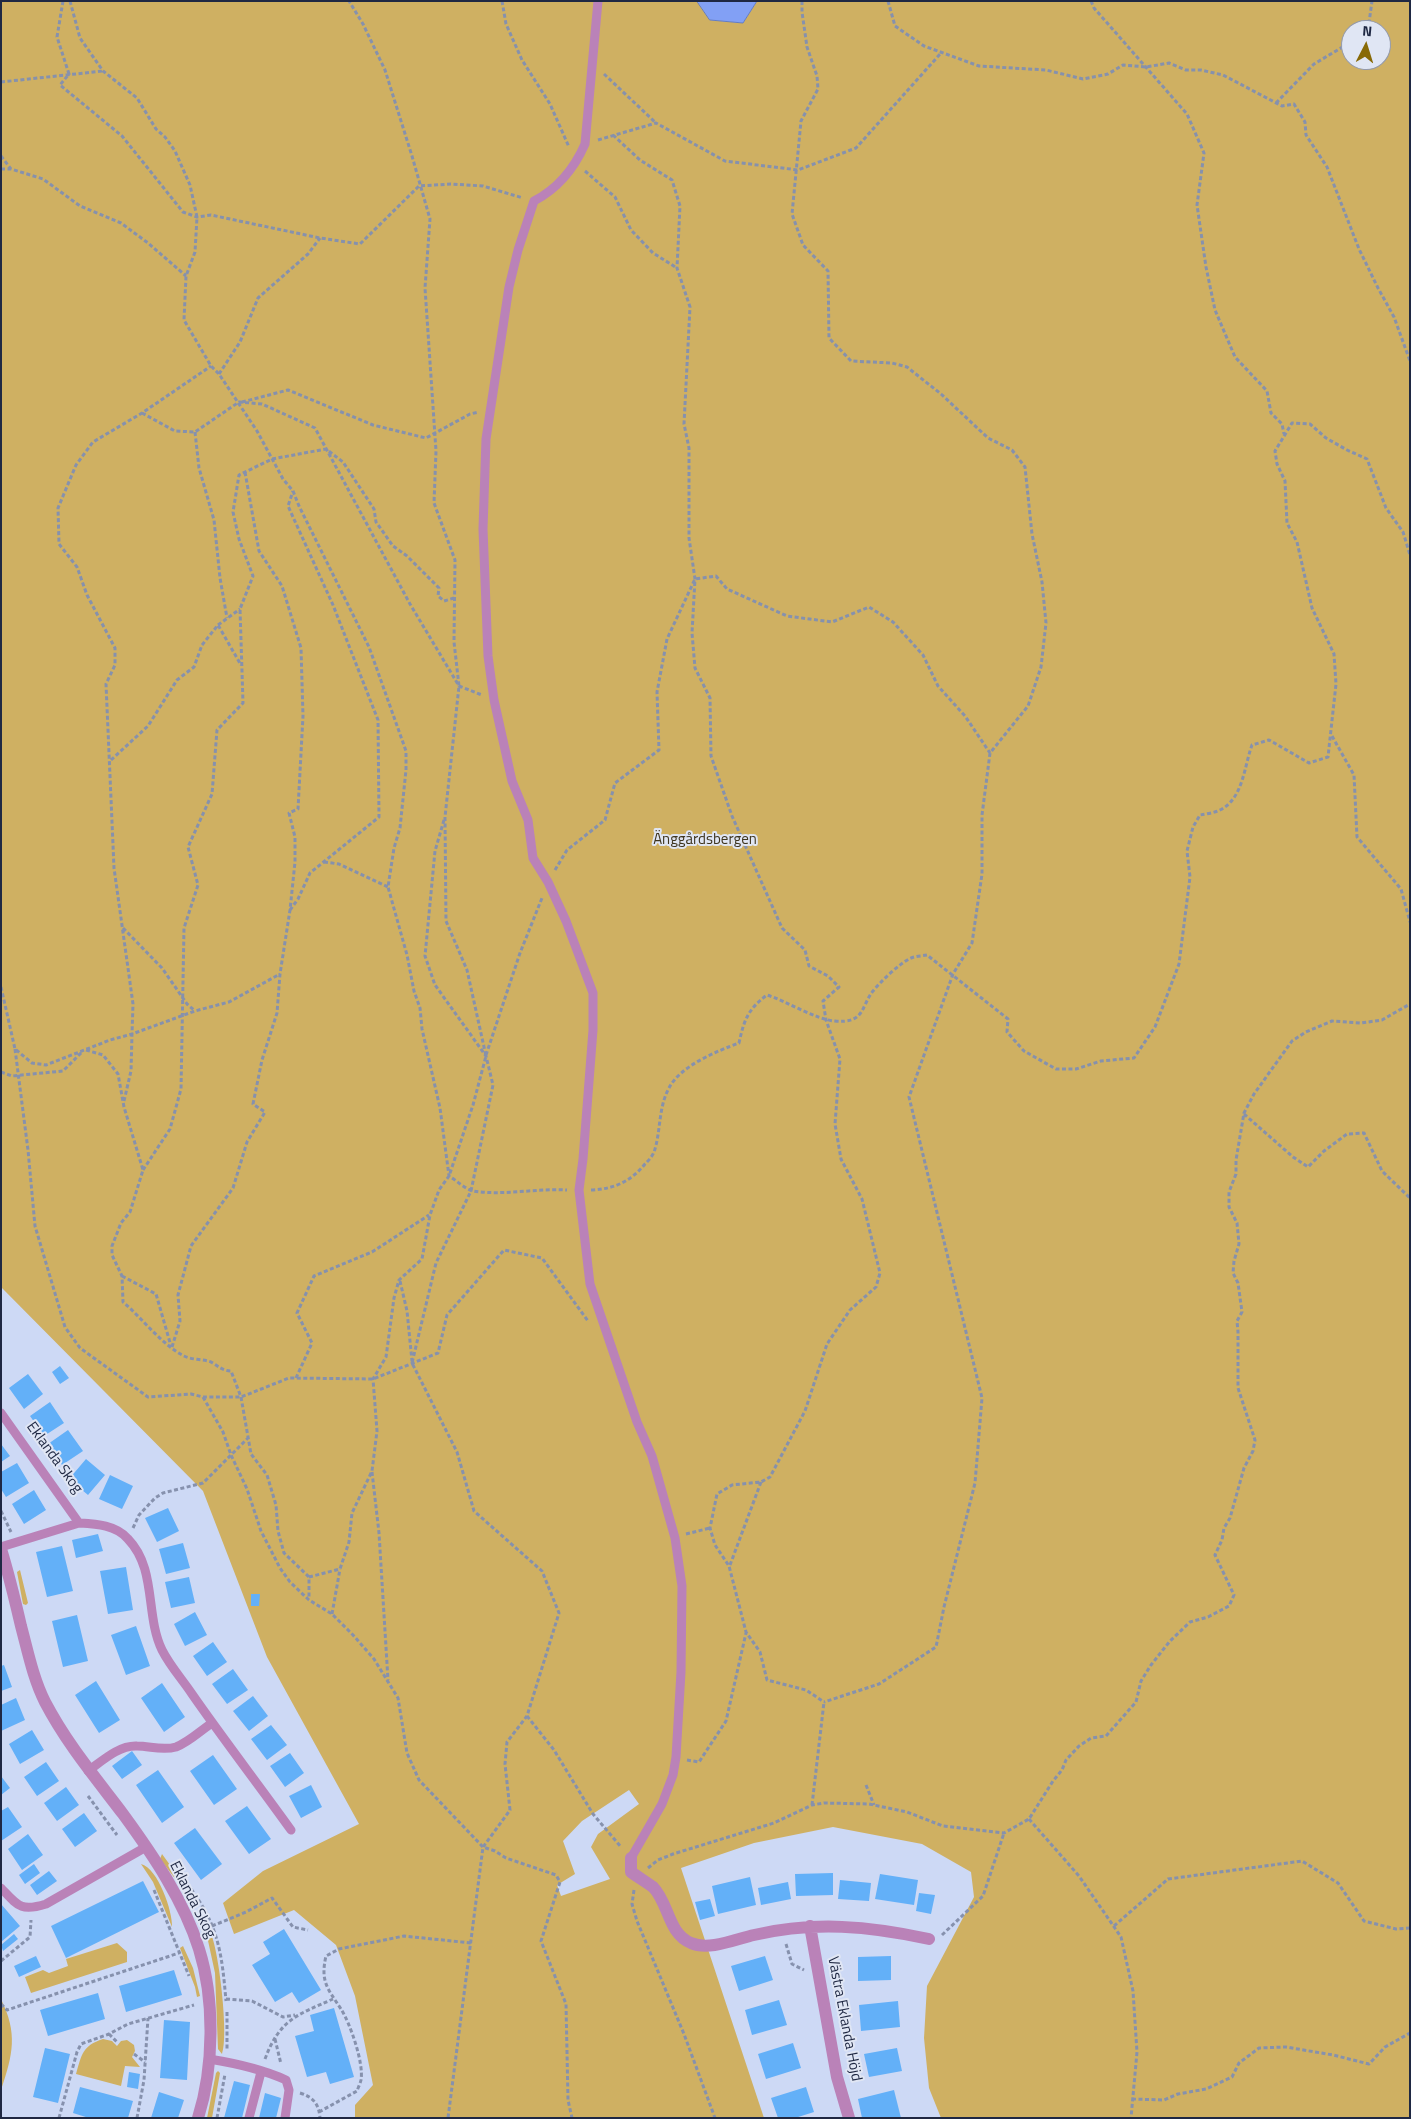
<!DOCTYPE html>
<html>
<head>
<meta charset="utf-8">
<style>
	body { margin:0 }
	#map { position:relative; width:1411px; height:2119px; overflow:hidden; background:#cdd9f5; font-family:"Titillium Web",sans-serif }
	canvas { display:block }
	.frame { position:absolute; inset:0; border:2px solid #1f2843; pointer-events:none }
	.north { position:absolute; left:1341px; top:20px; width:50px; height:50px; box-sizing:border-box; background:#e0e6f4; border:1px solid #939aad; border-radius:50%; rotate:5deg; font-size:14px; font-weight:700; line-height:20px; text-align:center; color:#1f2843 }
	.north::after { content:''; display:block; margin:auto; width:18px; height:22px; background:#886a07; clip-path:polygon(50% 0,100% 100%,50% 72%,0 100%) }
</style>
</head>
<body>
<div id="map">
<canvas width="1411" height="2119"></canvas>
<div class="frame"></div>
<div class="north">N</div>
</div>
<script>
const c = document.querySelector('canvas').getContext('2d');
c.lineJoin = 'round';
function fill(path, color) { c.fillStyle = color; c.fill(path, 'evenodd'); }
function strokePath(path, color, width, dash) { c.strokeStyle = color; c.lineWidth = width; c.lineCap = dash ? 'butt' : 'round'; c.setLineDash(dash || []); c.stroke(path); }
function label(font, color, halo, rows, align = 'center') {
  c.font = font + ' "Titillium Web",sans-serif'; c.lineWidth = 4; c.setLineDash([]); c.textBaseline = 'middle'; c.strokeStyle = halo; c.fillStyle = color; for (const [text, x, y, turn = 0] of rows) {
    c.save(); c.translate(x, y); c.rotate((+turn || 0) * Math.PI / 180); c.textAlign = isNaN(turn) ? turn : align; if (halo) c.strokeText(text, 0, 0); c.fillText(text, 0, 0); c.restore();
  }
}
const green = new Path2D(`
	M1,1H697L710,20L743,23L757,1H1410V2118H941L929,2088L924,2038L927,1986L974,1897L971,1872L922,1844L833,1827L754,1843L681,1868L764,2118H355V2105L373,2085L355,1996L336,1945L294,1910L234,1934L223,1903L263,1871L359,1824L267,1657L203,1491L1,1287ZM1351,30H1381V60H1351ZM629,1790L639,1804L598,1834L591,1847L610,1879L561,1896L557,1885L575,1874L563,1841L582,1821Z
	M20,1570L28,1603L26,1605L23,1604L17,1572Z
	M162,1854L186,1887L183,1889L160,1859Z
	M141,1864C158,1868 173,1912 172,1927L153,1882Z
	M208,1933L211,1934C219,1952 229,2036 222,2054L218,2049L215,1973L207,1936Z
	M117,1943L127,1952V1962L31,1993L25,1977L43,1970L49,1973L68,1966L66,1959Z
	M183,1946L193,1968L200,1996L197,1997L195,1987L180,1948Z
	M1,1999C18,2034 13,2054 1,2090Z
	M103,2039L112,2041L117,2046L121,2041L127,2040L134,2045L135,2051L132,2057L140,2067L125,2066L121,2086L76,2074C82,2054 82,2046 103,2039Z
	M218,2071L220,2073L212,2118H207L216,2073Z`);
const water = new Path2D(`
	M697,1H757L743,23L710,20Z`);
const building = new Path2D(`
	M60,1366L69,1378L60,1384L52,1372Z
	M28,1374L43,1394L24,1409L9,1388Z
	M50,1402L64,1423L44,1436L30,1416Z
	M68,1430L83,1451L62,1465L48,1444Z
	M1,1444L10,1456L1,1462Z
	M86,1459L105,1475L88,1495L69,1479Z
	M17,1463L29,1483L6,1497L1,1489V1472Z
	M110,1475L133,1486L122,1509L99,1499Z
	M34,1490L46,1510L24,1524L12,1504Z
	M168,1508L179,1531L157,1542L145,1518Z
	M98,1534L103,1551L76,1558L72,1540Z
	M183,1543L190,1568L166,1574L159,1549Z
	M62,1546L73,1591L47,1597L36,1552Z
	M126,1567L133,1610L108,1614L100,1571Z
	M189,1577L195,1603L171,1608L165,1582Z
	M251,1594H260L259,1606H251Z
	M195,1612L207,1635L185,1646L174,1624Z
	M77,1615L88,1661L63,1667L52,1621Z
	M136,1626L150,1666L126,1675L111,1635Z
	M213,1642L227,1662L207,1676L193,1656Z
	M4,1665L12,1687L1,1691V1666Z
	M233,1669L248,1690L227,1704L212,1684Z
	M96,1681L120,1720L99,1733L75,1695Z
	M162,1683L185,1717L164,1732L141,1698Z
	M253,1696L268,1716L249,1731L233,1711Z
	M16,1698L25,1720L1,1731V1705Z
	M271,1725L287,1745L267,1760L251,1739Z
	M32,1730L44,1750L20,1764L9,1744Z
	M132,1751L142,1765L122,1779L112,1766Z
	M290,1753L304,1773L285,1787L270,1766Z
	M213,1755L237,1789L214,1805L190,1771Z
	M46,1762L59,1781L37,1796L24,1777Z
	M158,1770L184,1807L162,1823L136,1785Z
	M1,1776L10,1788L1,1795Z
	M311,1785L322,1807L301,1818L289,1796Z
	M66,1787L79,1805L57,1821L44,1803Z
	M247,1806L271,1839L249,1854L225,1821Z
	M8,1807L22,1827L1,1841V1811Z
	M84,1813L97,1831L75,1847L62,1829Z
	M195,1828L222,1864L201,1880L174,1843Z
	M28,1834L43,1855L22,1870L8,1849Z
	M34,1864L40,1873L25,1884L19,1875Z
	M49,1871L57,1881L37,1895L30,1885Z
	M833,1873V1895L796,1896L795,1874Z
	M880,1874L918,1880L914,1905L875,1899Z
	M750,1877L756,1905L718,1914L712,1886Z
	M840,1880L871,1883L869,1901L838,1899Z
	M143,1881L159,1912L66,1958L51,1926Z
	M788,1882L791,1899L761,1905L758,1888Z
	M919,1893L935,1895L931,1914L916,1911Z
	M710,1899L715,1916L700,1920L695,1902Z
	M1,1904L20,1926L1,1942Z
	M284,1929L321,1990L299,2003L292,1992L275,2002L252,1965L270,1954L263,1942Z
	M14,1934L18,1939L3,1951L1,1945Z
	M36,1956L41,1967L19,1977L14,1966Z
	M765,1956L773,1980L739,1991L731,1966Z
	M891,1956V1980L858,1981V1957Z
	M174,1970L182,1995L126,2012L119,1986Z
	M98,1993L105,2019L48,2036L40,2010Z
	M779,2000L787,2025L752,2035L745,2010Z
	M898,2001L900,2027L861,2031L859,2005Z
	M334,2008L354,2077L330,2084L326,2072L307,2077L295,2036L314,2031L310,2015Z
	M164,2020L190,2022L187,2080L160,2078Z
	M793,2043L801,2068L766,2079L758,2054Z
	M45,2048L70,2054L58,2103L33,2097Z
	M897,2048L902,2071L869,2077L864,2054Z
	M129,2072L140,2074L138,2089L127,2087Z
	M234,2081L250,2085L242,2118H224Z
	M80,2087L133,2101L128,2118H89L73,2113Z
	M806,2087L814,2112L795,2118H778L771,2098Z
	M894,2090L901,2118H862L858,2099Z
	M159,2092L184,2100L178,2118H151Z
	M265,2093L281,2098L276,2118H259Z`);
const path = new Path2D(`
	M63,1L57,37L69,74L60,85L122,136L183,212L197,217L211,215L320,238L360,244L419,186L451,184L483,186L523,198
	M70,1L80,38L103,71L137,98L156,129L165,137L175,151L190,185L197,217L195,252L186,276L184,320L211,366L219,374L257,431L283,479L293,491L299,506L369,647L406,751V770L400,828L394,848L388,887L407,955L414,991L420,1008L422,1029L440,1108L449,1176C456,1180 465,1189 473,1191C503,1196 536,1188 567,1190
	M502,1L506,24L522,60L550,104L569,147
	M802,1V12L807,47L817,76L818,89L801,121L792,214L803,245L828,271L829,338L851,361L892,363L907,367L941,394L988,438L1012,450L1025,467L1032,534L1042,582L1046,623L1041,667L1028,706L990,753L982,815V874L972,943L953,974L909,1097L982,1398L975,1483L944,1607L936,1647L879,1684L824,1702
	M888,1L895,26L924,46L979,66L1046,70L1083,79L1108,74L1123,65L1146,67L1169,63L1186,70H1201L1223,75L1282,106L1294,104L1305,122L1306,135L1327,167L1359,249L1378,288L1394,317L1410,361
	M1091,1L1094,8L1187,114L1204,153L1197,205L1206,267L1215,310L1235,357L1267,391L1271,413L1282,424L1284,434
	M1368,30L1372,1
	M604,74L656,123
	M1,82L103,71
	M1276,103L1314,64L1351,42
	M613,135L640,160L672,180L680,206L677,268L690,307L684,424L689,448V538L695,579L692,633L695,668L710,698L711,756L732,816L782,928L805,950L809,966L828,976L839,987L823,1001L826,1020L840,1059L835,1124L841,1159L862,1199L880,1273L876,1287L850,1310L827,1344L805,1411L770,1477L761,1482L732,1485L717,1494L710,1528L715,1545L729,1566L746,1632L760,1652L767,1680L806,1690L824,1702
	M598,140L656,123L725,161L798,170L856,148L941,53
	M1,156L11,169L43,179L80,206L121,223L148,243L186,276
	M1,169H11
	M585,171L615,197L631,230L653,253L677,268
	M219,374L240,342L258,298L308,254L320,238
	M242,402L288,390L373,425L426,438L470,414L479,412
	M142,413L175,431L195,432L239,402L262,404L315,428L410,604L459,686L482,695
	M195,432L199,468L214,520L220,578L227,618
	M218,625L240,609
	M1332,736L1354,775L1357,837L1401,889L1410,922
	M111,760L148,726L177,680L194,667L202,645L218,625L241,665
	M444,820L435,851L425,956L435,985L486,1056L493,1085L471,1191L436,1263L412,1363L457,1452L474,1511L542,1571L559,1613L527,1716L507,1742L505,1764L510,1810L483,1847L448,2118
	M324,862L339,864L388,887
	M555,870L567,850L605,820L615,783L659,750L657,692L667,639L695,579L716,576L727,589L787,616L832,622L869,607L893,622L923,655L938,686L965,716L990,753
	M290,910L298,899L310,873L379,817L378,720L333,605L288,506L293,491
	M123,928L162,968L187,1004L195,1011
	M1,987L15,1049L32,1063L46,1065L110,1040L132,1034L133,1004L114,868L106,684L115,665V648L87,595L77,567L59,544L58,508L76,465L93,442L142,413L211,366
	M15,1049L28,1150L35,1226L65,1327L80,1348L148,1397L191,1394L203,1397H241L289,1378L373,1379L438,1353L447,1315L504,1250L542,1258L588,1321
	M86,1050L103,1055L118,1074L124,1107L143,1170L130,1212L121,1223L112,1246V1255L122,1276L123,1302C143,1319 161,1344 184,1356C192,1360 203,1359 211,1362C218,1366 223,1371 231,1371L241,1397L251,1454L267,1475L276,1505L278,1531L284,1553L309,1577V1599
	M486,1055L520,953L542,898
	M1,1072L12,1076L63,1071L82,1052
	M124,1101L131,1071L132,1034L195,1011L229,1002L280,974
	M1244,1114L1293,1157L1308,1167L1324,1151L1347,1134L1364,1133L1382,1171L1410,1198
	M143,1170L170,1129L181,1089L184,928L198,885L188,847L212,794L217,730L243,703L240,609L253,576L239,539L233,512L239,475L272,459L326,449L343,462L374,509L376,522L393,546L407,556L439,588L438,596L444,601L454,598
	M591,1190C614,1189 630,1182 645,1164C648,1161 652,1157 654,1152C661,1132 658,1108 669,1088C680,1066 717,1051 739,1043C744,1020 748,1009 767,995C786,1001 817,1020 835,1021C865,1024 861,1006 873,991C881,981 900,963 911,958C916,956 922,956 927,955L1008,1019L1007,1032L1024,1051L1056,1069H1076L1101,1061L1134,1058L1155,1027L1179,964L1190,877L1187,851L1193,827L1200,815C1206,814 1214,813 1220,810C1243,799 1244,767 1252,745L1269,740L1309,763L1328,757L1336,684L1334,654L1312,608L1297,542L1287,523L1285,481L1277,464L1275,451L1292,423L1310,424L1326,438L1347,450L1367,459L1386,508L1403,532L1410,555
	M122,1276L156,1294L171,1346
	M400,1281L407,1311L412,1361
	M172,1347L180,1321L178,1295L191,1246L233,1188L247,1142L265,1112L253,1104L262,1060L277,1013L280,974L290,910L295,862V837L289,813L298,809L303,716L301,648L282,586L259,551L245,472
	M296,1378L312,1343L297,1313L314,1276L372,1252L429,1215
	M203,1397L223,1432L231,1455L247,1489L261,1531L280,1568L290,1582L309,1600L332,1614L353,1635L374,1659L398,1698L407,1753L419,1780L483,1847L495,1851L506,1858L556,1875L560,1882L541,1941L566,2004L568,2100L572,2118
	M372,1472L379,1533L388,1680
	M1,1511L11,1532
	M133,1528L139,1515L155,1498L163,1493L203,1483L249,1437
	M686,1534L710,1528
	M730,1565L761,1482
	M309,1577L340,1569L349,1542L352,1513L372,1471L377,1431L373,1379L386,1357L394,1298L399,1280L422,1259L430,1215L439,1190L449,1176L473,1105L486,1056L467,970L446,921L445,817L459,686L454,642L455,560L434,503L436,451L425,288L430,219L412,156L385,70L363,24L349,1
	M332,1614L340,1569
	M527,1716L554,1750L593,1814L621,1847
	M687,1760L699,1762L726,1721L746,1633
	M866,1785L874,1805
	M88,1796L117,1835
	M812,1805L824,1702
	M1029,1819L1079,1876L1121,1937L1133,1991L1137,2052L1131,2118
	M648,1868L658,1860L673,1854L774,1823L812,1805L824,1803L869,1804L907,1812L943,1826L1004,1833L1029,1819L1053,1781L1062,1770L1066,1760L1079,1746L1091,1738L1106,1736L1136,1702L1141,1681L1151,1665L1170,1641L1190,1622L1208,1617L1229,1606L1234,1595L1215,1555L1222,1540L1224,1528L1230,1518L1244,1468L1253,1451L1255,1440L1238,1388V1332L1237,1321L1242,1312L1238,1283L1233,1273L1234,1261L1239,1244L1237,1223L1229,1207V1192L1236,1174V1160L1244,1113L1254,1094L1292,1041L1306,1032L1332,1021L1361,1023L1382,1020L1410,1004
	M191,1889C219,1927 222,1955 226,2001
	M154,1890L189,1976
	M634,1890L632,1904L637,1921L684,2034L715,2118
	M212,1926L246,1912L272,1898L293,1927L308,1930
	M1114,1926L1168,1879L1302,1861L1338,1883L1364,1921L1396,1929L1410,1928
	M942,1935L983,1896L1004,1833
	M786,1944L792,1964L804,1970
	M1,1961L30,1937L31,1920
	M226,1999L252,2001L283,2017L295,2015
	M1,2004L7,2010L179,1953
	M227,2012V2051
	M109,2034L118,2043
	M275,2039L281,2064
	M134,2054L145,2062
	M265,2059C280,2019 297,2015 333,1999
	M300,2093C313,2097 319,2104 320,2118
	M1132,2099L1164,2100L1178,2094L1206,2089L1232,2077L1239,2063L1259,2048L1286,2047L1333,2055L1369,2064L1385,2047L1410,2033
	M319,2112L357,2091C358,2088 360,2084 361,2080C364,2063 350,2023 341,2009C328,1989 320,1982 326,1956L339,1949L404,1936L471,1943
	M59,2118L77,2052L81,2044L109,2034L128,2024L194,2005
	M137,2118L144,2080L148,2018
	M217,2118L225,2074`);
const service = new Path2D(`
	M598,1L585,144C574,169 559,188 534,201L518,250L509,287L486,439L483,529L488,656L494,700L512,781L528,820L533,858L548,882L566,921L593,993V1030L583,1159L579,1190L590,1284L637,1422L652,1456L675,1538L682,1586L681,1672L676,1757L673,1775L662,1804L631,1858
	M1,1413L79,1523C96,1524 116,1525 128,1539C157,1569 145,1615 162,1650C170,1666 182,1679 192,1694C224,1740 258,1784 291,1830
	M1,1547L79,1523
	M88,1771C102,1761 119,1745 137,1746C150,1746 162,1751 176,1747C189,1742 200,1731 212,1723
	M1,1888C18,1906 21,1912 46,1904L146,1847
	M209,2059C234,2063 262,2069 286,2080L289,2090L285,2118
	M249,2118L261,2072`);
const minor = new Path2D(`
	M1,1549C9,1575 15,1600 21,1626C28,1652 33,1678 45,1702C67,1744 95,1777 123,1814C153,1855 184,1901 199,1949C215,2000 214,2067 198,2118
	M631,1858V1872C638,1877 646,1882 653,1887C669,1903 668,1934 691,1943C709,1951 736,1939 754,1935C815,1921 869,1926 929,1939
	M810,1926L837,2077L849,2118`);
const parkNames = [
	["Änggårdsbergen",705,840]
];
const streetNames = [
	["Eklanda Skog",54,1458,54],
	["Eklanda Skog",192,1900,63],
	["Västra Eklanda Höjd",844,2019,79]
];
fill(green, '#cfb062');
fill(water, '#82a0f5');
strokePath(water, '#647cc0', 1);
fill(building, '#63b0f8');
strokePath(path, '#8691ad', 3, [4, 2.5]);
strokePath(service, '#ba82b8', 9);
strokePath(minor, '#ba82b8', 12);
label('15px', '#3e351f', '#e0e6f4', parkNames);
label('15px', '#1f2843', '#e0e6f4', streetNames);
</script>
</body>
</html>
